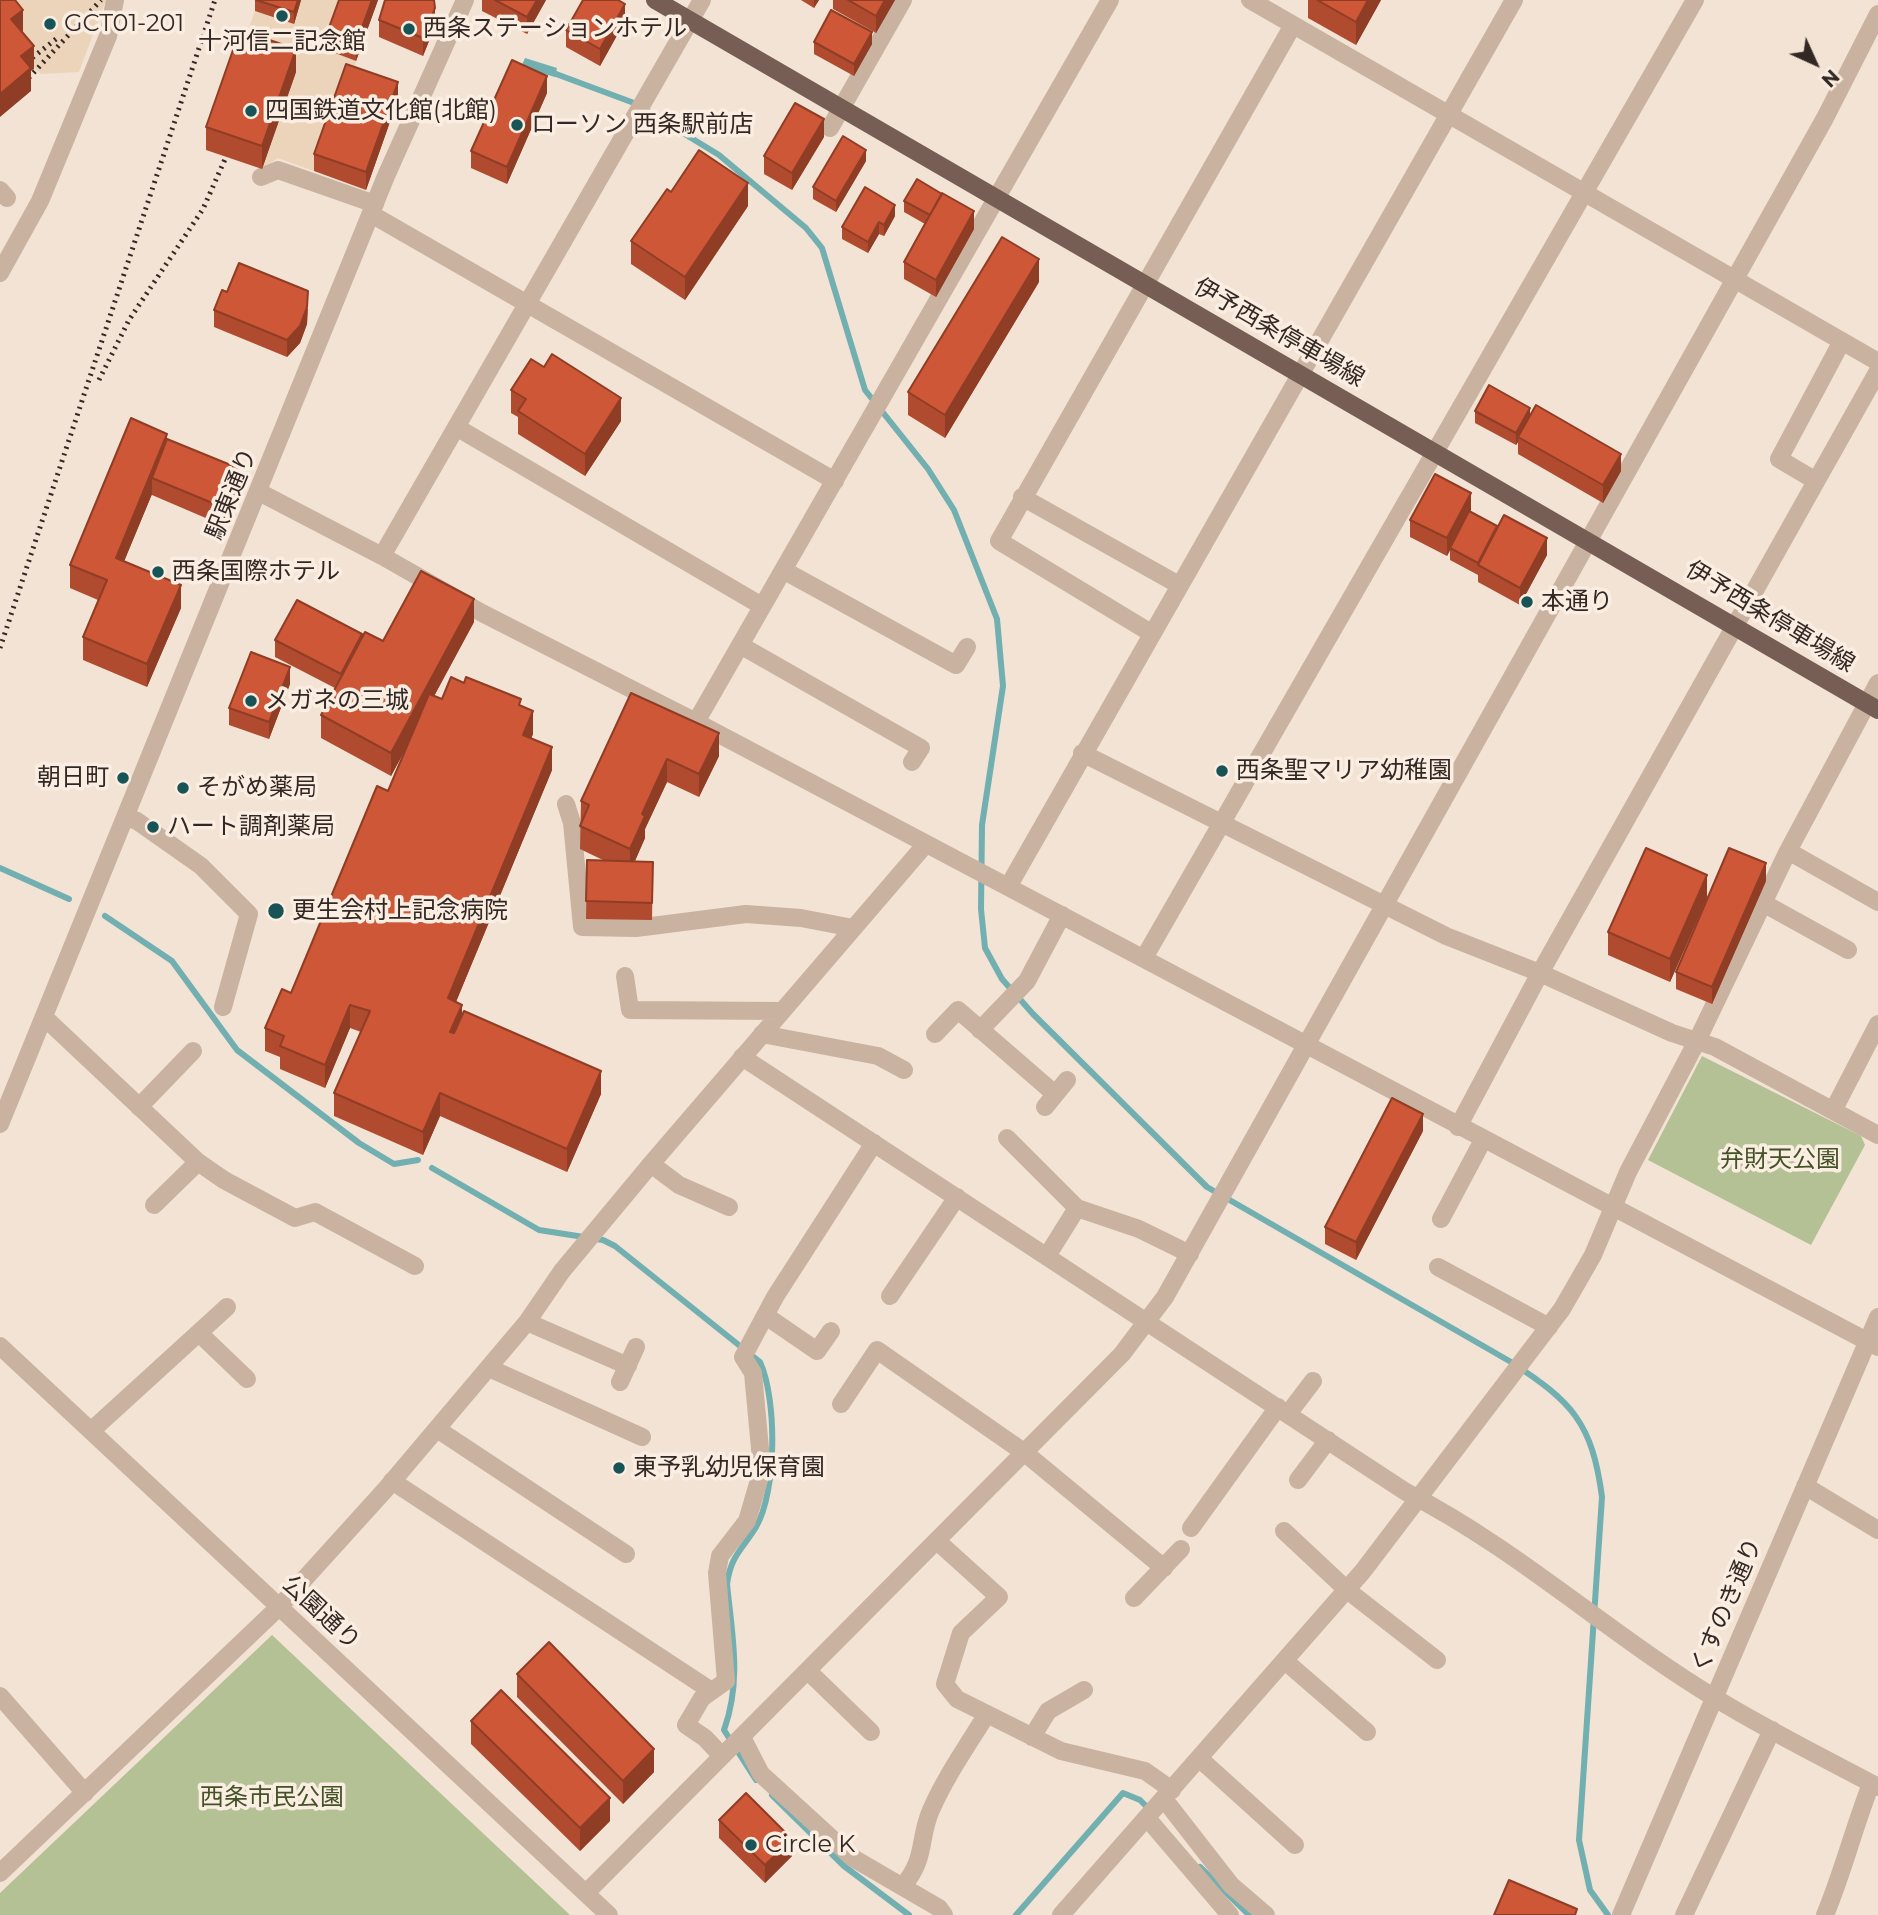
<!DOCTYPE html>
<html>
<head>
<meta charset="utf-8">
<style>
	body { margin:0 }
	#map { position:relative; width:1878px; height:1915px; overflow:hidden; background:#f2e3d4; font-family:Montserrat,sans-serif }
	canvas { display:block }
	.north { position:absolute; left:1780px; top:28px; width:70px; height:70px; -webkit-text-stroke:5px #faede1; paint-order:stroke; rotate:135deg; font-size:19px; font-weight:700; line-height:28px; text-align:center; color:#332824 }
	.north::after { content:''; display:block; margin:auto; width:24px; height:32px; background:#332824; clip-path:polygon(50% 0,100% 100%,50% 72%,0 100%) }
</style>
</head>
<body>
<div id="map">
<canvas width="1878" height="1915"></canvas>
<div class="north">N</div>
</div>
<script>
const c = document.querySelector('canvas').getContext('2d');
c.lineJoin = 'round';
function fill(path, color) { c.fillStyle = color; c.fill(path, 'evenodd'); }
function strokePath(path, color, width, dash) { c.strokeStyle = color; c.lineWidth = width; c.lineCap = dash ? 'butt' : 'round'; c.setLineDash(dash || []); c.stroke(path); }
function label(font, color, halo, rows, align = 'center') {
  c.font = font + ' Montserrat,"Noto Sans JP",sans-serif'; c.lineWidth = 7; c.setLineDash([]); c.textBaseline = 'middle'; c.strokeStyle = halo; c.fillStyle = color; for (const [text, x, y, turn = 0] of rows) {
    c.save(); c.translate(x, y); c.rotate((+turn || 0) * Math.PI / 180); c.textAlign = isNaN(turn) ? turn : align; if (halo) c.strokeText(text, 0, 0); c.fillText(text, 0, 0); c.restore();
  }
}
const green = new Path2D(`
	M1702,1056L1861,1136L1865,1145L1811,1245L1648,1160Z
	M272,1635L570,1915H0V1893Z`);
const plaza = new Path2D(`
	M0,0H106L79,72L41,74L34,69Z
	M301,0H345L327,50L356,61L353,84L314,171L278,158L262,169L240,52L255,11L293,23Z`);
const water = new Path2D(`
	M525,58L557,68L555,77L521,67Z`);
const stream = new Path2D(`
	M548,71L634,103L719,155L806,228L822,248L865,390L928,469L954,510L997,619L1003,686L982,825L981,909L985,948L1002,979L1033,1014L1207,1187L1511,1362C1572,1402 1592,1422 1602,1497L1579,1840L1590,1890L1608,1915
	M0,868L69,899
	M105,916L172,961L237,1050L359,1143L394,1164L418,1160
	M432,1168L539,1230L603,1240L615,1246L760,1362C777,1399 777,1491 756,1527C742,1550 731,1555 727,1584C732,1635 742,1680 724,1730L756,1780
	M772,1795L844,1866L909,1915
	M1200,1867L1249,1915
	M1016,1915L1123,1793L1140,1800L1149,1809`);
const minor = new Path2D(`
	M1250,0L1878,362
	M830,128L903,0
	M261,177L278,170L375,204
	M0,190L7,198
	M371,214L835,481
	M0,273L40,201L108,36L115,0
	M456,427L762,606
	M1816,481L1779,459L1842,341
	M259,492L382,556L482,613L696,722L1878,1347
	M1022,497L1179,585
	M382,556L702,0
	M783,570L956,665L967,647
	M1151,633L999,541L1293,25
	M740,645L921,748L912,762
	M696,722L1110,0
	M1082,753L1446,936L1540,973L1672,1033L1715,1047L1878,1135
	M566,804L572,823L582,927L636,928L746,914L801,918L853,928
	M126,817L137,821L201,866L249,914L223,1007
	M1788,851L1878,902
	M1008,887L1514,0
	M1763,903L1848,950
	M1144,958L1695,0
	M625,976L630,1010L782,1011
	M44,1017L198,1162L224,1180L295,1218L315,1212L415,1266
	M980,1030L1027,981L1062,915
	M762,1034L878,1056L904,1070
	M935,1034L958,1010L1055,1094
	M742,1057L1406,1492C1516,1548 1609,1634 1715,1698C1767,1730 1824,1758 1878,1787
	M139,1107L193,1051
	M1045,1107L1067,1080
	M1834,1109L1878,1024
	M0,1124L386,176L465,0
	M1458,1127L1540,973L1878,371
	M1007,1138L1077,1208L1139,1229L1190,1254
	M651,1164L679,1185L729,1207
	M154,1205L198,1162
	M1441,1219L1483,1140
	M1047,1256L1077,1208
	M1438,1267L1549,1327
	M890,1296L957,1197
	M766,1316L817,1351L831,1331
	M527,1322L628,1366
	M199,1333L247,1379
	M0,1346L609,1915
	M489,1368L642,1437
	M620,1382L636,1347
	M841,1404L877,1350L1025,1453L1164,1568
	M1288,1414L1313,1381
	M437,1429L626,1554
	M91,1431L227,1307
	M1298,1480L1328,1440
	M392,1481L710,1690
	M1805,1486L1878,1530
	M1191,1528L1278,1407
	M1284,1531L1347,1590L1437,1660
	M937,1541L999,1597L961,1633L945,1684L957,1699L1061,1751L1145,1771L1172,1790
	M1134,1598L1181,1549
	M1285,1661L1367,1732
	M808,1671L871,1732
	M0,1696L85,1793
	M742,1737L761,1774L853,1858L939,1908L944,1915
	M1032,1737L1048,1711L1084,1690
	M722,1756L705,1738L686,1725L702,1698L726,1681L717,1573L720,1556L747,1521L762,1470L753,1373L743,1357L775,1297L874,1143
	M1200,1759L1295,1845
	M1164,1799L1231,1885L1266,1915
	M1147,1818L1230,1915
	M0,1873L279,1607L385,1490L527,1322L562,1271L651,1164L925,845
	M903,1886C927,1857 918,1840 931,1810C946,1776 967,1746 987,1714
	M586,1893L1122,1354L1165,1297L1825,118L1878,14
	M1061,1915L1363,1571L1562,1309L1593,1255L1628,1172L1697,1041L1788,851L1878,683
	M1621,1915L1878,1317
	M1684,1915L1772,1730
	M1825,1915C1843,1872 1854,1827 1871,1784`);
const major = new Path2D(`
	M655,0L1878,710`);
const rail = new Path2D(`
	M27,62L56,39
	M24,83L101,0
	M99,380L129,320L203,209L226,157
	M0,648L215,0`);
const wall = new Path2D(`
	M255,0H301L294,24L255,11Z
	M339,0H378L356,61L327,50V33Z
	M482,0H546L527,34L482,11Z
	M801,0H819L814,8Z
	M833,0H895L876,33L833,9Z
	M1308,0H1381L1356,45L1308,18Z
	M379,20L435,26L423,56L379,37Z
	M625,21L600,66L566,47V30Z
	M814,42L872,44L854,76L814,54Z
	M296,72L262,169L206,150V127Z
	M547,93L507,184L471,168V151Z
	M398,99L366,190L314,171V154Z
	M824,137L792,190L764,174V156Z
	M866,161L836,212L813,199V187Z
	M904,201L974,229L936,297L904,279V262L925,224L904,212Z
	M748,206L685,300L631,264V241Z
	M895,216L884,236L879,234L868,253L842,239V227Z
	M1039,282L945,438L908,415V392Z
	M227,292L308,309L307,324L300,343L287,357L214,327V310Z
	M511,390L621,421L585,476L518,434V417L511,413Z
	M1475,411L1530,415L1621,471L1603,503L1518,454V442L1516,445L1475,423Z
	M167,439L238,486L222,525L152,495V494L124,561L181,608L147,687L83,660V637L98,600L70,588V565Z
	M1471,510L1470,512L1497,528L1547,555L1520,605L1478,582V575L1450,560V550L1447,556L1410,537V520Z
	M474,622L434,696L442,699L521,706L533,734L531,739L552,770L456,1002L462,1016L601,1094L567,1172L440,1116L423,1155L334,1116V1093L361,1032L350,1028L325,1088L280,1069V1057L265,1051V1028L291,993L388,791L405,750L391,776L321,738V715L335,688L275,657V640L362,636L383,641Z
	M290,684L269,739L229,725V708Z
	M631,693L719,756L699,797L667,782L645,829V838L635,861L653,862L652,920L586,919L587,860L605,861L580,849L581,801Z
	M1766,881L1712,1004L1676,989V972Z
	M1707,898L1670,982L1608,955V932Z
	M1423,1131L1356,1260L1325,1244V1227Z
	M517,1674L654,1772L623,1804L517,1697Z
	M471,1721L610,1821L580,1851L471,1744Z
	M719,1820L792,1856L765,1883L719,1838Z`);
const shadedWall = new Path2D(`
	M298,0H301L294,24V12Z
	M372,0H378L356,61V44Z
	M537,0H546L527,34V17Z
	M814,0H819L814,8Z
	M885,0H895L876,33V16Z
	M1368,0H1381L1356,45V22Z
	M625,4V21L600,66V49Z
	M435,8V26L423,56V38Z
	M23,10V32L11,19Z
	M872,32V44L854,76V64Z
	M34,46V69L31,71V91L0,117V94L21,56Z
	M296,49V72L262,169V146Z
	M547,76V93L507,184V167Z
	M398,82V99L366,190V172Z
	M824,119V137L792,190V173Z
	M866,150V161L836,212V201Z
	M748,183V206L685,300V277Z
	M895,205V216L884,236V225Z
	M974,211V229L936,297V280Z
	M879,222V234L868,253V242Z
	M1039,259V282L945,438V415Z
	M308,291L307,324L300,343L287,357V340Z
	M621,398V421L585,476V454Z
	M1530,408V419L1518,437V442L1516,445V433Z
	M167,434V456L152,478V494L116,581V558Z
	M1621,454V471L1603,503V485Z
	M238,468V486L222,525V507Z
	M1471,493V510L1447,556V538Z
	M1547,538V555L1520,605V588Z
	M181,585V608L147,687V664Z
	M474,599V622L391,776V753Z
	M290,667V684L269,739V722Z
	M533,711V734L523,758V735Z
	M719,733V756L699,797V774Z
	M552,747V770L448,1021V998Z
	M667,759V782L645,829V838L630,872V849L642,814Z
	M1766,863V881L1712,1004V987Z
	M1707,875V898L1670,982V959Z
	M350,1005V1028L325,1088V1065Z
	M462,1005V1028L450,1055V1032Z
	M601,1071V1094L567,1172V1149Z
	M440,1093V1116L423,1155V1132Z
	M1423,1114V1131L1356,1260V1242Z
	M654,1749V1772L623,1804V1781Z
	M610,1798V1821L580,1851V1828Z
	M792,1839V1856L765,1883V1865Z`);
const building = new Path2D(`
	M0,0H15L23,10L11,19L34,46L21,56L31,68L0,94Z
	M256,0H298L294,12Z
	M339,0H372L356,44L327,33Z
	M385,0H434L435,8L423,38L379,20Z
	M495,0H537L527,17Z
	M583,0H618L625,4L600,49L566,30Z
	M848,0H885L876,16Z
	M1317,0H1368L1356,22Z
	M831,10L872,32L854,64L814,42Z
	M240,30L296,49L262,146L206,127Z
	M512,60L547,76L507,167L471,151Z
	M346,64L398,82L366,172L314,154Z
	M795,103L824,119L792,173L764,156Z
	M843,136L866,150L836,201L813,187Z
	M699,150L748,183L685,277L631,241L667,189L671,192Z
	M917,179L942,194L930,215L904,201Z
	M865,187L895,205L884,225L879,222L868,242L842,227Z
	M942,193L974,211L936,280L904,262Z
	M1002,237L1039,259L945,415L908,392Z
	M239,263L308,291L307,307L300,326L287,340L214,310L222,290L227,292Z
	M552,354L621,398L585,454L518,411L526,399L511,390L531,359L544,367Z
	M1489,385L1530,408L1516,433L1475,411Z
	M1536,405L1621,454L1603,485L1518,437Z
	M131,418L167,434L116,558L181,585L147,664L83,637L107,580L70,565Z
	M167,439L238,468L222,507L152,478Z
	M1435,474L1471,493L1447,538L1410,520Z
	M1469,511L1497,526L1478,563L1450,548Z
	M1504,515L1547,538L1520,588L1478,565Z
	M421,571L474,599L391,753L321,715L365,632L383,641Z
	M297,600L362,634L341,674L275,640Z
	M251,652L290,667L269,722L229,708Z
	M451,677L464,683L466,677L521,699L519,705L533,711L523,735L552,747L448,998L462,1005L450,1032L454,1033L464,1011L601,1071L567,1149L440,1093L423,1132L334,1093L370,1011L350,1005L325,1065L280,1046L284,1036L265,1028L282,989L291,993L377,786L388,791L429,694L442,699Z
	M631,693L719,733L699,774L667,759L642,814L645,816L630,849L580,826L589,805L581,801Z
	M1646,848L1707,875L1670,959L1608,932Z
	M1729,848L1766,863L1712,987L1676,972Z
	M587,860L653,862L652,903L586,901Z
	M1392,1098L1423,1114L1356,1242L1325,1227Z
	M549,1642L654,1749L623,1781L517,1674Z
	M501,1690L610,1798L580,1828L471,1721Z
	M746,1793L792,1839L765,1865L719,1820Z
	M1509,1880L1577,1909L1575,1915H1494Z`);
const markers = [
	[282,16,7,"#185456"],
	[50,24,7,"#185456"],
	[409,29,7,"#185456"],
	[251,111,7,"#185456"],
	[517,125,7,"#185456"],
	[158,572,7,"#185456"],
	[1527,602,7,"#185456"],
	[251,701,7,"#185456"],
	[1222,771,7,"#185456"],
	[123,778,7,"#185456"],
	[183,788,7,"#185456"],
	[153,827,7,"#185456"],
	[276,911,9,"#185456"],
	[619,1468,7,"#185456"],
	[751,1845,7,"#185456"]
];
const poiNames = [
	["GCT01-201",64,24],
	["西条ステーションホテル",423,29],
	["十河信二記念館",282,42,"center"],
	["四国鉄道文化館(北館)",265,111],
	["ローソン 西条駅前店",531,125],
	["西条国際ホテル",172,572],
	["本通り",1541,602],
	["メガネの三城",265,701],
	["西条聖マリア幼稚園",1236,771],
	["朝日町",109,778,"right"],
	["そがめ薬局",197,788],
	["ハート調剤薬局",167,827],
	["更生会村上記念病院",292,911],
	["東予乳幼児保育園",633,1468],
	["Circle K",765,1845]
];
const streetNames = [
	["伊予西条停車場線",1279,333,30],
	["駅東通り",232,494,-68],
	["伊予西条停車場線",1770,617,31],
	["くすのき通り",1727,1606,-67],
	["公園通り",321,1613,43]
];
const parkNames = [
	["弁財天公園",1780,1160],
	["西条市民公園",272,1798]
];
fill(green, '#b3c194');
fill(plaza, '#ebd4ba');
fill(water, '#72afb0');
strokePath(stream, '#72afb0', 6);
strokePath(minor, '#cab2a0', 18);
strokePath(major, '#765e54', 18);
strokePath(rail, '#332824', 5, [2, 5]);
fill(wall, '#b04b2f');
fill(shadedWall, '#903d26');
fill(building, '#cd5737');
strokePath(building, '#903d26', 2);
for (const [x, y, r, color] of markers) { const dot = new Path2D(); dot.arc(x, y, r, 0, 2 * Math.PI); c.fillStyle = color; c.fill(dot); strokePath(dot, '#faede1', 2.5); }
label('24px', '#332824', '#faede1', poiNames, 'left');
label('24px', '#332824', '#faede1', streetNames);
label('24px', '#445327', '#faede1', parkNames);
</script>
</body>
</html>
